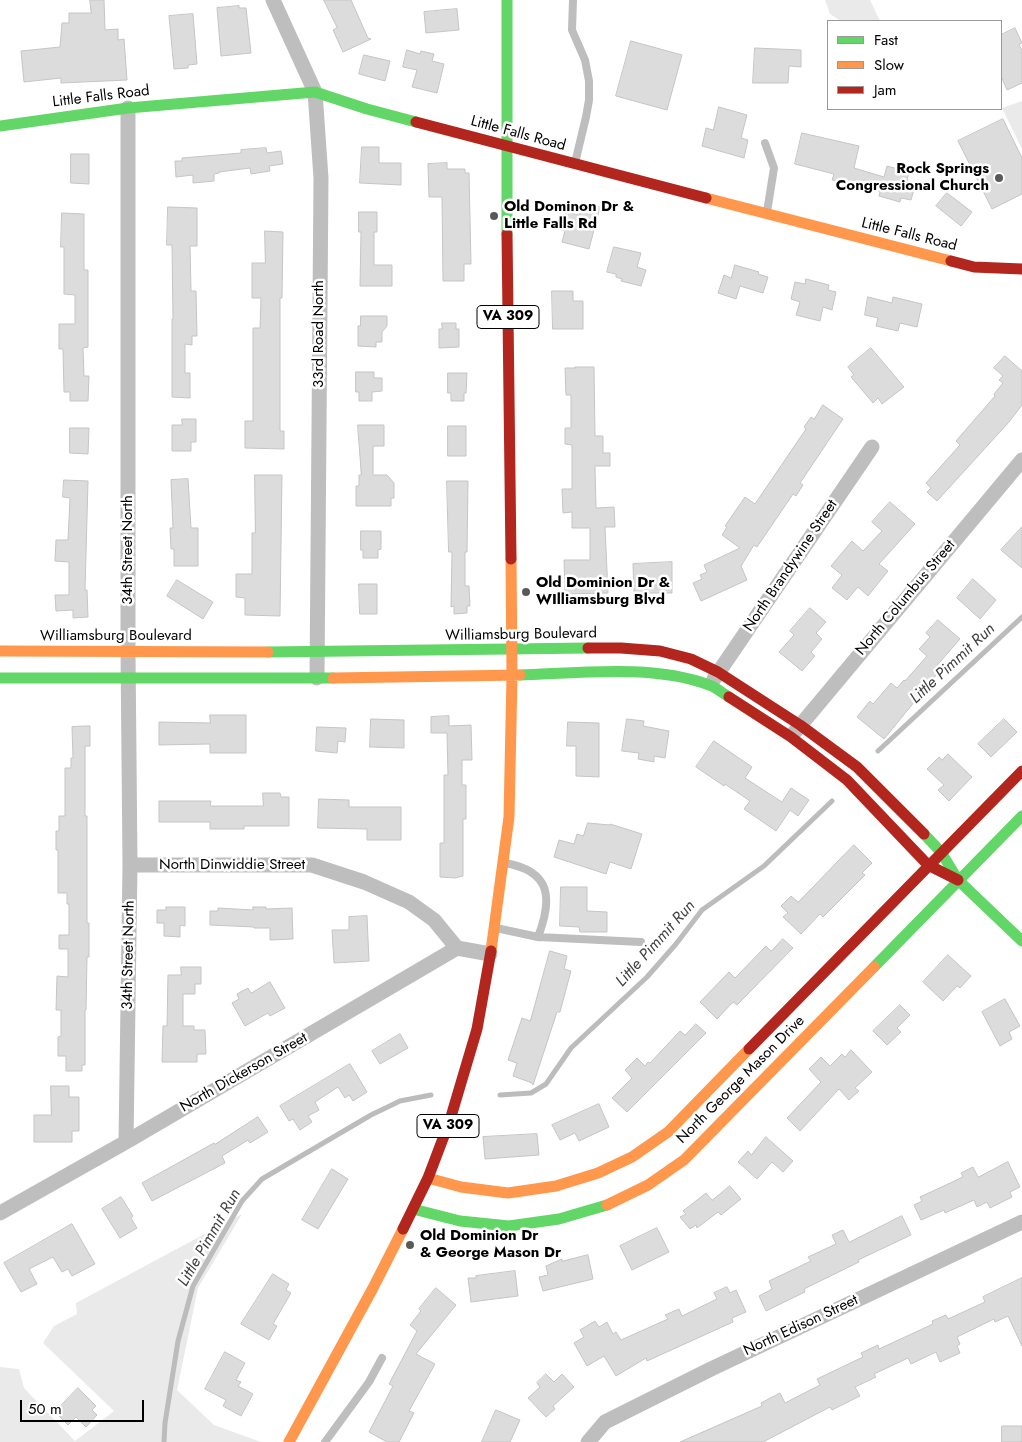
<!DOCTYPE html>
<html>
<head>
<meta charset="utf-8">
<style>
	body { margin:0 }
	#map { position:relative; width:1022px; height:1442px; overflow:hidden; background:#fff; font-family:Jost,sans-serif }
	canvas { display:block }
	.legend { position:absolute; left:827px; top:20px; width:175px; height:90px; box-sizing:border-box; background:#fff; border:1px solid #999; margin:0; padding:6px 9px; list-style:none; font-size:15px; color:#000 }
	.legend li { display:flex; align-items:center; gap:10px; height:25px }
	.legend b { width:25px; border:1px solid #999 }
	.scale { position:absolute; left:20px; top:1400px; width:124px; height:22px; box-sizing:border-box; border:2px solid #000; border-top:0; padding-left:6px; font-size:15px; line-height:18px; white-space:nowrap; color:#000; -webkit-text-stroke:4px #fff; paint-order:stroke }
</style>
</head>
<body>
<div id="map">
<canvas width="1022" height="1442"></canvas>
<ul class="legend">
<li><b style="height:6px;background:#63d668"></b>Fast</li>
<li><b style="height:6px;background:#ff974d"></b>Slow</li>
<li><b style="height:6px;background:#b3261e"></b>Jam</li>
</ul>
<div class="scale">50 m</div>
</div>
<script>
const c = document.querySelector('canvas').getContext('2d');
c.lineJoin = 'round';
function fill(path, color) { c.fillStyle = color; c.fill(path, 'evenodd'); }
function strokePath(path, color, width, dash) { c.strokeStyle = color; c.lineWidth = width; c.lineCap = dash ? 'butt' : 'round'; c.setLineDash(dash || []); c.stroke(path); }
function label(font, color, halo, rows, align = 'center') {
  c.font = font + ' Jost,sans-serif'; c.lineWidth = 5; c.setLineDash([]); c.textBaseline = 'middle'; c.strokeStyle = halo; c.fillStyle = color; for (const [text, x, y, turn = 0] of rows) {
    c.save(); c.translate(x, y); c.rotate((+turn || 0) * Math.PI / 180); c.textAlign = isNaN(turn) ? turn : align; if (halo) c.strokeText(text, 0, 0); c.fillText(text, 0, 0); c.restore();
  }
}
const green = new Path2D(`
	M825,0H870L880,21H841L830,14Z
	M1022,101V149L1002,108Z
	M242,1214L198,1288L177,1390L214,1425L261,1442H0V1367L19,1369L24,1388L75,1441L114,1411L43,1343L54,1326L77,1314L76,1303Z`);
const stream = new Path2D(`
	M878,751L1022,617
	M500,1095L531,1093L546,1084L571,1048L647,977L676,944L702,910L764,866L832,801
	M164,1442L165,1423L178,1341L193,1286L242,1201L262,1179L371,1115L400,1101L431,1095`);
const building = new Path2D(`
	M90,0H104L105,30L118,29V40L124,39L127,80L61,83V78L24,82L21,51L60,47L62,23H69V13H91Z
	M324,0H351L368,38L371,39L343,52L333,30L337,28Z
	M239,6V8H246L251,53L221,56L217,8Z
	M457,9L459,30L426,33L424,12Z
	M193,14L197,64L188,65V68L174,69L169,16Z
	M1015,28L1022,43L1019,45L1022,50V83L1007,90L1001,76V35Z
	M631,41L682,55L667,110L616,96Z
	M755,48L801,50V67L789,66L788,83H753Z
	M407,50L420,54L421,51L434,54L432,61L444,64L437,93L412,87L417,70L403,67Z
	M364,55L390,61L385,81L359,74Z
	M719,107L747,115L741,138L748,140L744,158L702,146L706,128L713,130Z
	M1003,119L1022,158V194L992,209L958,141Z
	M802,133L859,146L854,168L884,177L887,166L909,172L907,181L916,183L911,200L901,198L900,202L879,196L880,192L873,189L832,180L834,174L795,164Z
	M362,147H379V163H401V185L360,183Z
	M266,148L267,153L281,151L283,164L269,166L270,171L251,174L250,168L219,172V173L214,174V181L193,183V175L176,177L175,161H182V158L241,153V150Z
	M71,154H89V184L71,183Z
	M447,163V169H465V173H469L471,264H464V281H443L442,197H429L428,164Z
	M947,193L972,212L961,226L936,206Z
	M582,202L600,207L589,249L562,242L565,231L561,230L566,212L579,215Z
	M168,207L197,208V246H190L191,291H196L197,336H192V345L185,344V373H190V398L172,397V319H173L172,245H167Z
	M359,212H377V232H374V265H392V286H360L361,232H359Z
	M62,213L84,214V270H88V347L83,348L84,376H89L88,401H70V392H64L63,349H59V324H75V295L64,294V247H61Z
	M265,231L283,232L282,298H280V431H284V449L245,448V421H253V328H260L261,298H252V263H265Z
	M614,247L641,253L637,267L646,270L641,286L621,281L622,279L616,277V274L607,272Z
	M735,265L759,272L758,274L768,277L763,293L740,286L736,299L718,293L724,275L731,278Z
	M806,279L829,285L828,290L836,292L832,310L823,307L820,321L796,315L800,302L791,299L795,282L805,284Z
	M552,291H573V301H583V329H553Z
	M868,297L892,303L893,297L922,304L917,327L900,323L898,331L876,326L878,318L865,315Z
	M361,316H387V326L382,332V342H376V347L358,346V326H360Z
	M442,323H456V329H459V347L439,348V329H442Z
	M871,348L904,387L882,404L878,398L873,403L851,377L854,375L848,367Z
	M1005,356L1022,371V405L1009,422L937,501L927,492L931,488L926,483L960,445L956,441L995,396L994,394L1003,383L999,380L1003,376L994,368Z
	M575,367H594L595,436H603V453H610V466H595V467L596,508L614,507L615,527H605L608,593L565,594L564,560H590V528H572V512L563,513L562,489H572V445L565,444V428H571V395H566L565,368H575Z
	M356,372H374V378H382V391L372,392V401H359V392H356Z
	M448,373H467L466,393H464V401H451V393H448Z
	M823,405L843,419L800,483L803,485L796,496L793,494L757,547L754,545L741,566L747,580L701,601L693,583L702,579L700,575L707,572L704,565L740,548L722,535L727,527L725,526L745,497L755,504L806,429L804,427L811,417L814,419Z
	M182,419H196V442H191V451H172V425H182Z
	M358,425H384V446H373V475H387L394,483V498H391V506H356V486H359V475H361Z
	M448,426H466V456H448Z
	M70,428H89L88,454L70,453Z
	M255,475H282L280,616L245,615V598L236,597V574H252V533H255Z
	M188,479L191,528H198V566H174V549H171L170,528H173L171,480Z
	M64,480L88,481L85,590H87L88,617L73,618V610L56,611L55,595H69V562L55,561L56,540H68L70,498L63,497Z
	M447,481H468L467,552H465V586H469L470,606H467V613L454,614V606L451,607L452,552H449Z
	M890,502L915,524L879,564L888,571L868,596L858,587L847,600L832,588L842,575L831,566L852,541L863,551L882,531L872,522Z
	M1022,527V568L1001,550Z
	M361,531H381V549L378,550V558H363V550H361Z
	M672,562V593H634L633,564Z
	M973,579L996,600L980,619L957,598Z
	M177,580L213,602L203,619L167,596Z
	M359,584H377V614H360Z
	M810,608L826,622L816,633L822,639L811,652L815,656L802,671L779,652L794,635L790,631Z
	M938,620L960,639L934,669L938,673L884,739L857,717L870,701L873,704L891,683L897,688L904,680L905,681L927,656L919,649L930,637L926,633Z
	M210,715H246V753H210V744L159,745V722L210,723Z
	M449,716V726L471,725L472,760H462V785H466V819H463V876L455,878L440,877V843H444V775H448L447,733H431V717Z
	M371,719L404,720V748L370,747Z
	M627,719L644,721L643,726L669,731L665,758L654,756V762L638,759L639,753L622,751Z
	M1004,719L1017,732L991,757L978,744Z
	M568,722L599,723V777L576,776V746H567Z
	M85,726H90V746H85V816H87V923H89V957H87L86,1010H85V1065H82V1071H66V1056H58V1037L61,1036V1010H56L57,976L68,977V949H59V935H69V904H67V893H58V850H56V831H59V816H65V768H71V758H73L72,727Z
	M317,727L346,728L345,742L338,741L337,753L316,751Z
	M714,741L752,767L745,778L782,802L791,788L809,800L798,816L790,810L776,831L744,809L750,801L725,784L724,786L696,767Z
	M948,754L972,777L949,801L938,790L944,785L927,769L939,757L942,760Z
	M263,793H280L281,797H289V826H244V829H210V822H159V801H211L210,806H263Z
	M319,799L349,800V807H401V840H367V829L318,828Z
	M588,823L610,825V824L642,834L631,869L610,862L606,874L554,857L559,840L574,844L577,834L583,836Z
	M854,845L872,863L862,873L865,875L823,917L820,914L801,934L783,917L788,913L781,906L791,896L798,902Z
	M561,887H587V911L607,912V932H580L579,927L560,926Z
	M166,907H185V926L180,925V937L164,936V923H157V910H166Z
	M253,907H266V909L292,908L293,939L270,940V928H254V927L210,925V911H218V908L253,910Z
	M367,916L369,961L334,963L332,930H349V917Z
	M783,939L793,948L737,1005L733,1002L717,1019L700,1002L729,972L735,978L766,946L771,951Z
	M550,951L567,956L564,969L571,971L560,1012H557L533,1085L532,1083L513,1076L517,1063L508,1060L522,1018L530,1021Z
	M948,955L971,976L960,988L957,986L943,1001L923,982Z
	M181,967H201V984H195V994H183V1026H194V1030H205L206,1054H197V1062H162L163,1026H167L168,975H181Z
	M270,982L285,1008L270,1016L268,1013L245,1026L232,1003L239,999L237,994L248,988L251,993Z
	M1005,999L1020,1026L1009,1032L1012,1039L1000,1046L982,1012Z
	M900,1005L910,1015L897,1028L901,1032L887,1045L873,1031Z
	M696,1024L706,1033L627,1112L612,1098L632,1078L625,1070L637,1058L645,1066L648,1062L650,1063L680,1031L685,1035Z
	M400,1034L408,1048L380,1064L372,1051Z
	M851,1050L872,1072L855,1088L859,1091L849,1100L839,1089L800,1131L787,1118L821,1082L809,1069L821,1057L830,1066L842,1054L845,1057Z
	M350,1064L367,1092L353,1101L349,1095L345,1098L338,1087L315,1102L319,1110L308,1116L312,1122L300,1130L293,1119L289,1121L280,1106Z
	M51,1086H69V1097H79V1131H72V1142H34V1115H51Z
	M599,1104L609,1127L579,1141L575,1133L560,1140L552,1125Z
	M258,1117L268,1132L250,1143L248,1140L222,1156L225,1163L152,1201L142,1183L214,1143L215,1144Z
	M537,1134L539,1155L485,1159L483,1137Z
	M766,1137L793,1161L783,1172L772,1162L757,1179L738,1162L748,1151L751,1155Z
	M1008,1162L1020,1187L1010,1192L1012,1197L990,1208L987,1202L977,1207L974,1200L945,1213L944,1210L921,1220L914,1205L922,1201L920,1197L963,1177L961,1173L973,1167L978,1177Z
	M332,1169L348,1179L318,1229L302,1220Z
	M730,1186L741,1199L721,1215L718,1212L697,1228L696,1225L690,1229L680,1217L686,1214L683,1211L706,1193L712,1200Z
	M121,1197L133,1216L131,1218L137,1228L120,1238L102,1209Z
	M902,1216L911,1235L858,1260L859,1262L804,1289L805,1292L766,1311L759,1296L772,1289L769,1281L811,1261L808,1257L836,1244L832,1235L843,1230L849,1242Z
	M72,1224L95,1264L72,1276L68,1269L62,1272L53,1257L29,1269L37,1284L21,1292L4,1263Z
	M657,1228L669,1252L632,1270L620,1246Z
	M588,1255L593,1279L543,1291L539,1277L548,1275L546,1266L562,1259V1261Z
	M515,1271L518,1296L471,1302L468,1278H476V1276Z
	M273,1274L289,1284L286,1290L291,1293L273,1324L277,1326L269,1340L241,1324Z
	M1022,1278V1346L1008,1316L995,1322L994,1319L957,1337L960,1344L957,1346L960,1353L940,1362L936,1352L911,1364L908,1358L874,1374L876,1377L855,1387L860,1396L832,1410L830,1407L763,1442H680L762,1406L761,1403L780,1393L785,1403L820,1385L817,1379L863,1357L861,1353L878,1345L879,1349L933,1324L932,1321L946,1315L948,1319L985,1302L983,1297Z
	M727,1287L730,1293L736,1290L746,1312L732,1318L733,1322L647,1361L646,1358L616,1376L604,1356L587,1366L574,1343L584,1337L580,1330L595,1321L599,1327L607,1322L613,1334L616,1332L621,1340L668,1319L665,1315L679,1309L682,1316L717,1299L714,1293Z
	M436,1288L456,1305L416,1354L435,1364L409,1411L414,1413L399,1442H387L369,1432L393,1386L389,1384L417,1331L410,1325L421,1311L419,1309Z
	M225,1352L245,1363L236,1380L241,1382L238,1386L253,1394L241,1416L223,1406L226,1400L205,1389Z
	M546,1374L554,1382L562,1374L574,1387L553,1406L555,1409L546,1417L528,1398L540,1387L537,1383Z
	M78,1388L96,1406L92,1410L97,1415L86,1427L76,1417L68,1425L55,1412Z
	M496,1410L520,1420L510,1442H482Z
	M1002,1426H1022V1442H1002Z`);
const lane = new Path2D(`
	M573,0L572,30L585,60L589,81V100L586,117L575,163
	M765,143L774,168L767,212
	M505,863C551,871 553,898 538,937
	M496,928L538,937L641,942
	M325,1442L369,1382L382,1358`);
const street = new Path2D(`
	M273,0L315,92L321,178L317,678
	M714,679L872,447
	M794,733L1022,460
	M130,865H312L364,882L409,902L434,920L457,948
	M126,1142L130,865L128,651V108
	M0,1213L126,1142L457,948L490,954
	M588,1442L605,1422L711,1369L1022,1222`);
const fast = new Path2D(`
	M0,126L128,108L315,92L367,109L416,122
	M507,234V0
	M268,652L588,648
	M520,675C579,673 654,664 709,685C716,687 722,693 729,697
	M0,678H333
	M924,834L941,852L958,880L1022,941
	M874,967L1022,816
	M413,1209L460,1221L509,1226L559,1219L607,1205`);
const slow = new Path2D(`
	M706,198L951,261
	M0,651L268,652
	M333,678L520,675
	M491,951L509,817L512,676L511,559
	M428,1178L461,1187L508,1193L556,1186L598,1173L632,1157L668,1132L749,1049
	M607,1205L648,1185L684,1160L874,967
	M289,1442L373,1288L403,1229`);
const jam = new Path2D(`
	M416,122L706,198
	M507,234L511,559
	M951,261L974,267L1022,269
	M588,648H621L660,651L691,659L718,672L800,725L857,767L924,834
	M729,697L791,737L847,780L928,865L958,880
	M749,1049L1022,771
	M403,1229L428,1178L450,1120L477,1029L491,951`);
const markers = [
	[999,178,5,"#595959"],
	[494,216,5,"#595959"],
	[526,592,5,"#595959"],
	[410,1245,5,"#595959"]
];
const shields = [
	[508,317,62],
	[448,1126,62]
];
const shieldNames = [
	["VA 309",508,317],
	["VA 309",448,1126]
];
const streetNames = [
	["Little Falls Road",101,97,-7],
	["Little Falls Road",518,134,15],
	["Little Falls Road",909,235,14],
	["33rd Road North",319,334,-90],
	["34th Street North",128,550,-90],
	["North Brandywine Street",791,566,-56],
	["North Columbus Street",906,598,-50],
	["Williamsburg Boulevard",521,635,-1],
	["Williamsburg Boulevard",116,636],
	["North Dinwiddie Street",232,865],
	["34th Street North",129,955,-89],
	["North Dickerson Street",244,1073,-30],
	["North George Mason Drive",741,1080,-45],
	["North Edison Street",801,1326,-25]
];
const poiNames = [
	["Rock Springs",989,169,"right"],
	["Congressional Church",989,186,"right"],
	["Old Dominon Dr &",504,207],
	["Little Falls Rd",504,224],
	["Old Dominion Dr &",536,583],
	["WIlliamsburg Blvd",536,600],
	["Old Dominion Dr",420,1236],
	["& George Mason Dr",420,1253]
];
const waterNames = [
	["Little Pimmit Run",953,664,-43],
	["Little Pimmit Run",656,944,-48],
	["Little Pimmit Run",210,1238,-60]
];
fill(green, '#eaeaea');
strokePath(stream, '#bcbcbc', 5);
fill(building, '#dcdcdc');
strokePath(building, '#c5c5c5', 1);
strokePath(lane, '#bebebe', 8);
strokePath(street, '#bebebe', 15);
strokePath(fast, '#63d668', 11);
strokePath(slow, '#ff974d', 11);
strokePath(jam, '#b3261e', 11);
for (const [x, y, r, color] of markers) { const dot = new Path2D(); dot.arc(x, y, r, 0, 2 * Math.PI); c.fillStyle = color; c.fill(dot); strokePath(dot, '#fff', 2); }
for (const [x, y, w] of shields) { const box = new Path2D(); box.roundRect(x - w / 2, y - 11.5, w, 23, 4); c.fillStyle = '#fff'; c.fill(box); strokePath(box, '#000', 1); }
label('bold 14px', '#000', null, shieldNames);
label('15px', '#000', '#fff', streetNames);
label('bold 15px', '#000', '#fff', poiNames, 'left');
label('italic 16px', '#404040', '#fff', waterNames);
</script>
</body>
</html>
